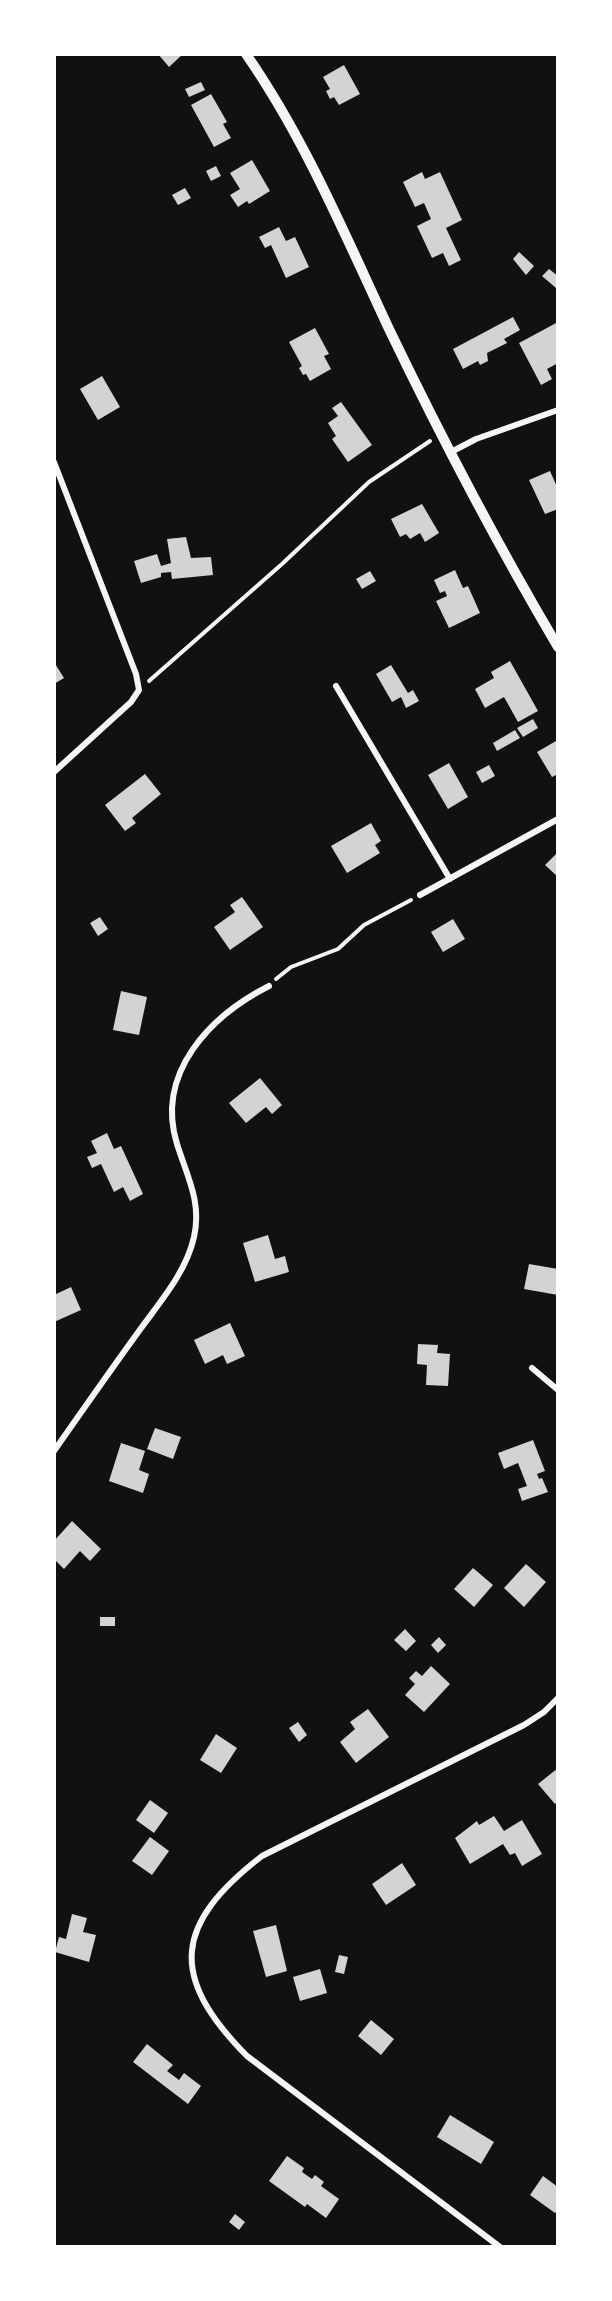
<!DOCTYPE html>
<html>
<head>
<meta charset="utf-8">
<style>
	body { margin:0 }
	#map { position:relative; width:612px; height:2301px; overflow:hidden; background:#111; font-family:Jost,sans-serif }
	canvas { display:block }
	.frame { position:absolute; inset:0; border:56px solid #fff; pointer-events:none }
</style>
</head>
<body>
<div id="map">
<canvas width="612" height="2301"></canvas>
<div class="frame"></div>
</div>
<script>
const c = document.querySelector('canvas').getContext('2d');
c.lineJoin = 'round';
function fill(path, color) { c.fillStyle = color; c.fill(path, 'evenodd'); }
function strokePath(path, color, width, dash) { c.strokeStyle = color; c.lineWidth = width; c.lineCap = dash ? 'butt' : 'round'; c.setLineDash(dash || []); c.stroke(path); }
const building = new Path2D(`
	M158,54H183L169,67Z
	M344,65L360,94L339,105L334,97L330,99L326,91L330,89L323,77Z
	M201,82L205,90L189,97L185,89Z
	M211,94L227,122L223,124L231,138L214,147L191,105Z
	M252,160L270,191L249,204L247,201L238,207L230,195L240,189L230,173Z
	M216,166L221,176L211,181L206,171Z
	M422,172L425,179L440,172L462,220L446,228L461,260L449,266L443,253L432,258L417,226L431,219L424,203L415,207L403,182Z
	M185,188L191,198L178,205L172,195Z
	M279,227L286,241L295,237L309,267L286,278L271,245L265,248L259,237Z
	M519,252L534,266L526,275L513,259Z
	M549,269L558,276L556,288L542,276Z
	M513,317L520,330L504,339L507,343L487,353L488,361L480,365L478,361L463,369L453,349Z
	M558,322V363L547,369L552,379L541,385L519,343Z
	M315,328L329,354L324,356L331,369L310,381L306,374L303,375L299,368L302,366L289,342Z
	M102,376L120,407L98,420L80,389Z
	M341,402L372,445L348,462L332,439L336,436L328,423L338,416L332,408Z
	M550,471L558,489V509L545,514L529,480Z
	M422,504L439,533L425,542L420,533L410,539L406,534L400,537L391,519Z
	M186,537L191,558L211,557L213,575L172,579L171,572L161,573V577L141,583L134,561L157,554L161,566L171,563L167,539Z
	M455,570L463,588L468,586L480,613L449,628L436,601L447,596L445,591L440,593L434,580Z
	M370,571L376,581L362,589L356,579Z
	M510,661L538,711L518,722L504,697L485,708L475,689L494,678L491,672Z
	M54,662L64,678L54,684Z
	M391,665L408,693L413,690L419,701L406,708L401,697L392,702L376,674Z
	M533,719L538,728L523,737L517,728Z
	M515,730L520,738L497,751L493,743Z
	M556,741L558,774L552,777L537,752Z
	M449,763L468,797L448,809L428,775Z
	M489,765L495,776L482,783L476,772Z
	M145,774L161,794L132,818L136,823L125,831L105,805Z
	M371,823L381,841L375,845L380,853L347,873L331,846Z
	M558,852V877L545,865Z
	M242,897L263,927L230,950L214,927L235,912L230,905Z
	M100,917L108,929L98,936L90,923Z
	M453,919L465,939L443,952L431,932Z
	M121,991L147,997L139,1035L113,1030Z
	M260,1078L282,1105L272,1114L266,1107L246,1123L229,1103Z
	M107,1133L114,1149L121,1146L143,1194L130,1201L123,1187L114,1192L101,1164L92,1168L87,1157L97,1153L91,1141Z
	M268,1235L275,1259L285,1256L289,1272L255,1282L243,1243Z
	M529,1264L558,1269V1295L524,1289Z
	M71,1287L81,1310L54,1322V1295Z
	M230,1323L245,1356L227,1364L223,1355L205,1364L194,1340Z
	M418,1344L438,1345L437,1353L450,1354L448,1386L426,1385L427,1365L417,1364Z
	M155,1428L181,1437L173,1459L147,1449Z
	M533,1440L545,1471L537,1474L539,1479L542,1478L548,1492L522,1501L518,1489L527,1486L518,1463L504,1469L498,1453Z
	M121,1443L145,1451L139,1470L149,1474L143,1493L109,1481Z
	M72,1521L101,1549L90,1561L80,1551L64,1569L54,1559V1541Z
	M526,1564L546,1582L524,1607L504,1588Z
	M473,1568L493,1585L474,1607L454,1589Z
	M100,1617H115V1626H100Z
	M405,1629L416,1641L406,1651L394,1640Z
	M439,1637L446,1645L438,1653L431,1645Z
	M431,1666L450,1684L424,1712L405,1695L415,1684L409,1678L416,1671L422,1676Z
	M368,1709L389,1737L356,1763L340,1742L355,1729L350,1722Z
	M298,1722L307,1735L299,1742L289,1728Z
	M216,1734L237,1748L221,1773L200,1760Z
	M558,1768V1801L555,1804L538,1784Z
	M150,1800L168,1813L154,1833L136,1820Z
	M494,1816L504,1831L522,1820L542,1854L522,1866L515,1853L510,1855L503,1844L470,1864L455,1838L477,1821L479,1825Z
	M150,1837L169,1851L152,1875L132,1861Z
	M402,1863L416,1885L386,1905L372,1884Z
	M72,1914L87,1918L83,1932L96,1935L89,1962L55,1952L59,1937L66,1939Z
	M276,1925L287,1971L266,1977L253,1931Z
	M339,1955L348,1957L344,1974L335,1972Z
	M320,1969L327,1993L300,2001L293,1977Z
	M371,2020L394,2039L381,2055L358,2036Z
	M147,2044L173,2065L167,2071L179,2080L184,2073L201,2086L188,2104L133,2062Z
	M450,2115L494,2142L481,2164L437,2137Z
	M287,2156L304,2168L302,2172L312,2179L315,2175L324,2182L321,2186L339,2199L326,2218L307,2204L305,2207L269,2181Z
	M543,2176L558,2187V2210L555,2213L530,2195Z
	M235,2214L245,2222L239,2230L229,2222Z`);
const path = new Path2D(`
	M149,681L282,564L369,482L430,441
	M276,979L291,967L338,949L364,925L411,900`);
const minor = new Path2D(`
	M451,452L476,439L558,410
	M54,462L136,674L139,690L131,702L54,772
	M336,686L450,879
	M420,895L558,819
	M532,1368L558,1390
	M54,1451C82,1411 110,1371 139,1331C159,1303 186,1273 194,1237C202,1202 187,1176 177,1144C155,1073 210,1016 269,986
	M500,2247L247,2056C168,1976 174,1924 262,1856L524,1725L544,1712L558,1698`);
const tertiary = new Path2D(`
	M246,54C305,139 345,235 389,329C441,437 497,544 558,647`);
fill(building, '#d3d3d3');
strokePath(path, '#f5f5f5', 4);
strokePath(minor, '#f5f5f5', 6);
strokePath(tertiary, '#f5f5f5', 10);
</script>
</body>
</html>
